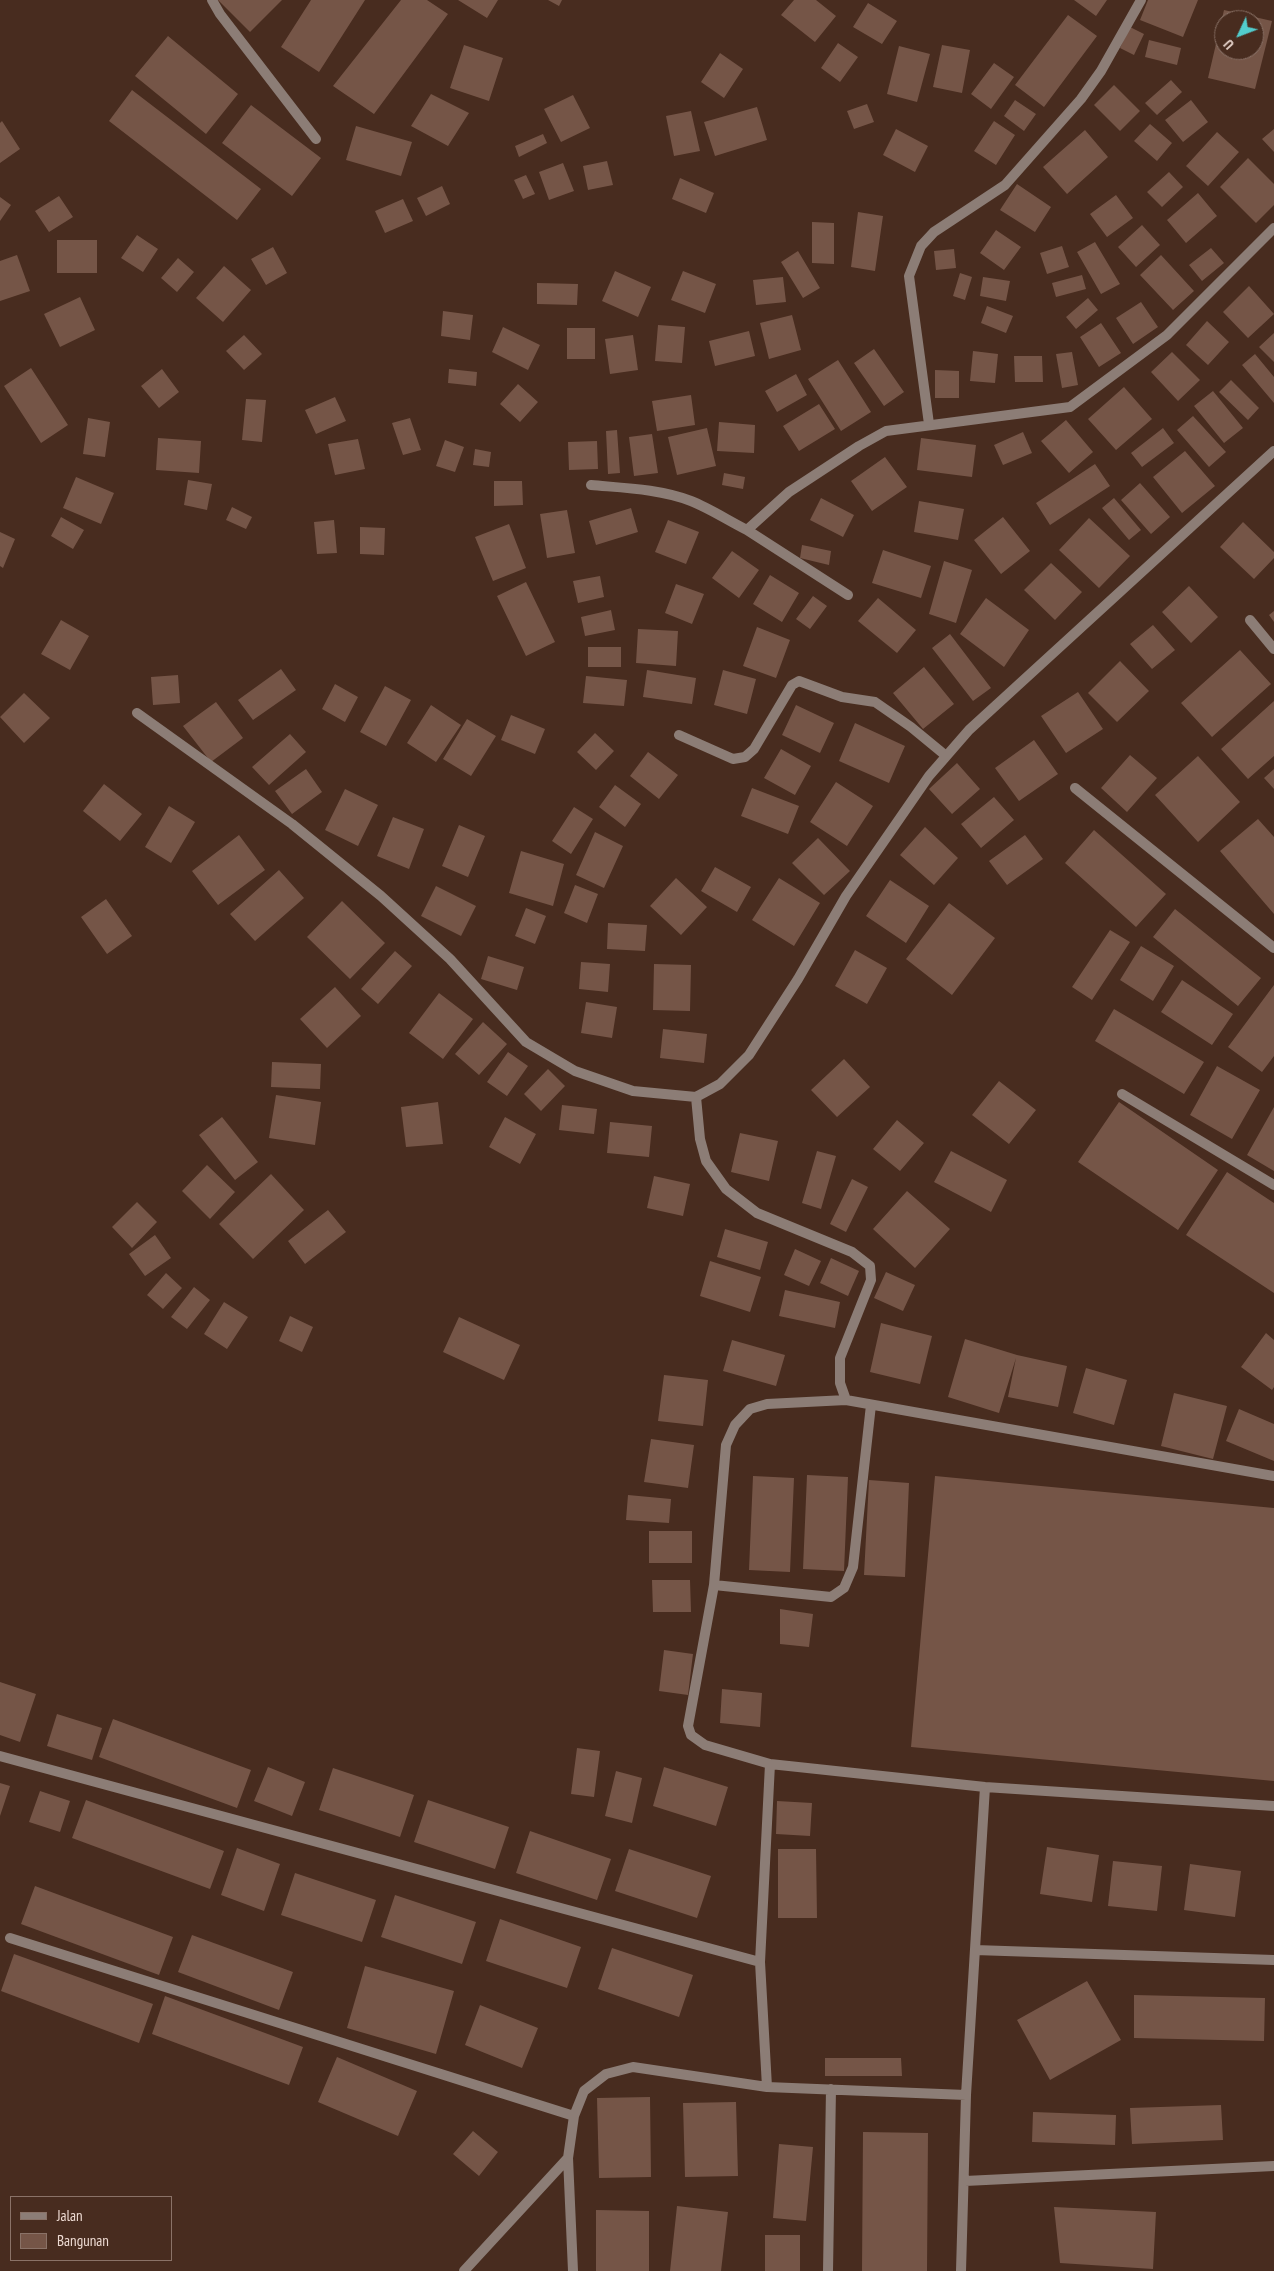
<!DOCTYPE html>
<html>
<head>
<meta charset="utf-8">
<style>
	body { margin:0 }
	#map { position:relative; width:1274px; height:2271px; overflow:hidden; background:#482c1f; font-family:"PT Sans Narrow",sans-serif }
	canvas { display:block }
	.legend { position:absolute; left:10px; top:2196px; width:162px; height:65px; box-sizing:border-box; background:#482c1f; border:1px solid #8a7267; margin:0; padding:6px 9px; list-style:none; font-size:15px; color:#eddad2 }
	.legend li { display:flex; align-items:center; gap:10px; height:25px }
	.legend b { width:25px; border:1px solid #8a7267 }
	.north { position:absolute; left:1214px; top:10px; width:50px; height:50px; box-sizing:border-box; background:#482c1f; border:1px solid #8a7267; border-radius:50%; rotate:227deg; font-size:14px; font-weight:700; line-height:20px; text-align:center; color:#eddad2 }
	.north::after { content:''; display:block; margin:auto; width:18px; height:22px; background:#52cdcd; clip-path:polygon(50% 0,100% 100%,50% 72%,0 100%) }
</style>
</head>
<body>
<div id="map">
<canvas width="1274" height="2271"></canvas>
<ul class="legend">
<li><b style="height:6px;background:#8c7d76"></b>Jalan</li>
<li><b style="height:14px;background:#755547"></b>Bangunan</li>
</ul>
<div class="north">U</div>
</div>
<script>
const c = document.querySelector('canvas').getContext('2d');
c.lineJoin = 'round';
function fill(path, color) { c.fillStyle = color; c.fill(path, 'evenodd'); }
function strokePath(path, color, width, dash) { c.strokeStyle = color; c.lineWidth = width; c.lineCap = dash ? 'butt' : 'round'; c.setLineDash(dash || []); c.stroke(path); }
const building = new Path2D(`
	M218,0H282L250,32Z
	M311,0H365L319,72L281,47Z
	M401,0H427L448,14L374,114L333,86Z
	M458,0H498L487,18Z
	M548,0H562L559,6Z
	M794,0H816L836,16L815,42L781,15Z
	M1074,0H1107L1096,16Z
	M1148,0H1198L1183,37L1140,20Z
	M868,3L897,21L882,44L853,27Z
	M1224,10L1272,21L1255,89L1208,78ZM1224,20H1254V50H1224Z
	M1068,15L1097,36L1044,107L1015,85Z
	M1130,27L1144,34L1134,55L1120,48Z
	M168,36L238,94L206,134L135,76Z
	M1149,40L1181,48L1177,65L1145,57Z
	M838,43L858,57L840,82L821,68Z
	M464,45L503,58L489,101L450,88Z
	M942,45L970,50L962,93L933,87Z
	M899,46L930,54L917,102L887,94Z
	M720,53L743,69L724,98L701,82Z
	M994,63L1014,77L991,109L971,94Z
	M1171,80L1182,92L1157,115L1145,103Z
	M1114,85L1140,111L1120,131L1094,105Z
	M132,90L261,189L237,220L109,121Z
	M431,94L469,113L448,146L411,126Z
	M573,95L590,128L561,142L544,109Z
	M1015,100L1036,114L1024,131L1004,116Z
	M1191,100L1208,122L1183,142L1165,120Z
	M867,104L874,122L854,129L847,111Z
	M251,105L321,158L292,196L222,143Z
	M757,107L767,140L715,156L704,122Z
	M691,111L700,151L674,156L666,116Z
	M2,121L20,149L0,163V123Z
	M994,121L1015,135L996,165L974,151Z
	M1150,124L1172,143L1157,161L1134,141Z
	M356,126L412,142L401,176L346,160Z
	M896,129L928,146L915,172L883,155Z
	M1274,129V152L1262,139Z
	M1085,130L1108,157L1067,194L1043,167Z
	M1217,132L1239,152L1208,186L1186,166Z
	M543,134L547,143L519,157L515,146Z
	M1248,158L1274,184V205L1256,223L1220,187Z
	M607,161L613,185L588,190L583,166Z
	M563,163L574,191L549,200L539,172Z
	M1169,172L1183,187L1162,207L1147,192Z
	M526,175L535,194L523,199L514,180Z
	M680,178L714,193L706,213L672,199Z
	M1017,184L1051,207L1035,232L1000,210Z
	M442,186L450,204L426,216L417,198Z
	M1198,193L1217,216L1186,243L1167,220Z
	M1116,195L1133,218L1107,237L1090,214Z
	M59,196L73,217L49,232L35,211Z
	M0,197L11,205L0,221Z
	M403,199L413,221L385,233L375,211Z
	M858,212L883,216L875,271L851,267Z
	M812,222L834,223V264L812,263Z
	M1142,225L1160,245L1136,267L1118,247Z
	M996,230L1021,247L1004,270L980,253Z
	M137,235L158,249L143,272L121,258Z
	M57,240H97V273H57Z
	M1095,242L1120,284L1101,294L1077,252Z
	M1062,246L1069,267L1047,274L1040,253Z
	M273,247L287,273L266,285L251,259Z
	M1211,248L1224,263L1202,281L1189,265Z
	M954,249L956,268L936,270L934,251Z
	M798,251L820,288L803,298L781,262Z
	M17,255L30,291L0,301V261Z
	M1161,255L1194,291L1173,310L1140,275Z
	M178,258L194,272L177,292L161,278Z
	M224,266L251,290L223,322L196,298Z
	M615,271L651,287L638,317L602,301Z
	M683,271L716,284L705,313L671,300Z
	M960,273L972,277L965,300L953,296Z
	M1082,275L1086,289L1056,297L1052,283Z
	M783,277L786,302L756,305L753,280Z
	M983,277L1010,281L1006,301L980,296Z
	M537,283L578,284L577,305L537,304Z
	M1249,286L1274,314L1248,338L1223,312Z
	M80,297L95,330L60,347L44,314Z
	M1088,298L1098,310L1076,329L1066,317Z
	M1141,302L1158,327L1133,344L1116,318Z
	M987,306L1013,316L1006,333L981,323Z
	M443,311L473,315L470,340L441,336Z
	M792,315L801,350L769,359L760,323Z
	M1207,321L1229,342L1208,365L1186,345Z
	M1101,323L1121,353L1099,367L1080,337Z
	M658,325L685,327L682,363L655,361Z
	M503,327L540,345L528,370L492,352Z
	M567,328H595V359H567Z
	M749,331L755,356L715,366L709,341Z
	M1274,333V362L1259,347Z
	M244,335L262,354L244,370L226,351Z
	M633,335L638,370L610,374L605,339Z
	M874,349L904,392L884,406L854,363Z
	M973,351L998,354L995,383L970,381Z
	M1072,352L1078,385L1062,388L1056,354Z
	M1172,352L1200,380L1178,401L1151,372Z
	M1255,354L1274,377V403L1242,365Z
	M1014,356H1042L1043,382H1015Z
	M838,360L871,412L841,431L808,379Z
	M31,368L68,425L41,443L4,386Z
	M162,369L179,392L159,408L141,386Z
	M449,369L477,372L476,386L448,383Z
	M935,370L959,371V398H935Z
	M796,374L807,395L777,412L765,391Z
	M1231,380L1259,408L1248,420L1219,392Z
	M518,384L538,402L520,422L500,404Z
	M1124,387L1152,419L1116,450L1088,419Z
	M1213,391L1243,428L1224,443L1194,406Z
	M691,395L695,425L657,431L652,401Z
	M335,397L346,421L316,434L305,410Z
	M246,399L266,400L262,442L242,440Z
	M819,404L835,429L799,451L783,426Z
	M1193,416L1226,452L1209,467L1177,430Z
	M88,418L110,422L105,457L83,454Z
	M410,418L421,450L403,455L392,423Z
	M1066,420L1093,452L1069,473L1041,441Z
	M719,422L755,425L754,453L717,451Z
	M707,428L716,466L677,475L668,437Z
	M1163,428L1174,443L1142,467L1131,453Z
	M617,430L620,473L608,474L606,431Z
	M1023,432L1032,453L1003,465L994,445Z
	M652,434L658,473L634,476L629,437Z
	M158,438L201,441L199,473L156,470Z
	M921,438L976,445L972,477L917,470Z
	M358,439L365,469L335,475L328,444Z
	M445,440L464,447L455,472L436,466Z
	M597,441L598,469L569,470L568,442Z
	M475,449L491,452L489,467L473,465Z
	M1185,451L1215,486L1182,513L1153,477Z
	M885,457L907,487L872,511L851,481Z
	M1095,464L1110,486L1050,525L1036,503Z
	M724,473L745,477L743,489L722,485Z
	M76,477L114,493L101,524L63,508Z
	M188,480L212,484L207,510L184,505Z
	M494,481H522L523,505L494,506Z
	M1140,483L1170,517L1151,534L1121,500Z
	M821,498L854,515L843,537L810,520Z
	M1114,498L1141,530L1129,540L1102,508Z
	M919,501L964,509L958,540L914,532Z
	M232,507L252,517L246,529L226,520Z
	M631,508L638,532L596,545L589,521Z
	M567,510L575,553L547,558L540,514Z
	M61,517L84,530L73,549L51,536Z
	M1003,517L1030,551L1001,574L974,540Z
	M1089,518L1130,556L1099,588L1059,550Z
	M334,520L337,553L317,554L314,522Z
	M668,520L699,532L686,564L655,552Z
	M1243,522L1274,552V558L1254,579L1220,547Z
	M509,524L526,568L493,581L475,537Z
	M360,527L385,528L384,555L360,554Z
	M0,532L15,539L3,568L0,566Z
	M802,545L831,551L829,565L800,558Z
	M883,550L931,566L921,598L872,583Z
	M732,551L759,570L739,598L712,578Z
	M944,561L972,570L956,623L929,614Z
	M1051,563L1082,592L1055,620L1024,590Z
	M770,575L799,593L782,622L753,604Z
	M600,576L604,597L578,603L573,581Z
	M526,582L555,642L526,656L497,596Z
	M676,584L704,594L692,624L665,613Z
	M1189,586L1218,617L1191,643L1162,612Z
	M813,596L827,606L810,629L796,619Z
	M878,598L916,630L897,653L858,621Z
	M986,598L1029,630L1004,667L960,634Z
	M611,610L615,630L585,636L581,617Z
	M1274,611V622L1269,615Z
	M61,620L89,636L70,670L41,654Z
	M1153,625L1175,650L1152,669L1130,644Z
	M757,627L790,640L776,678L743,666Z
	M638,629L678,631L676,666L636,663Z
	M950,634L991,688L973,701L932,648Z
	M588,647H621V667H588Z
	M1240,650L1271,684L1212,737L1181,703Z
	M1120,661L1149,691L1117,722L1088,693Z
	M924,667L954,704L923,729L893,693Z
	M281,669L296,690L253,720L238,700Z
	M647,670L696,678L692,704L643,697Z
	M723,670L756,679L747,714L714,705Z
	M178,675L180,703L153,705L151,677Z
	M586,676L627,680L624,706L583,703Z
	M335,684L358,697L345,722L322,709Z
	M385,686L411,700L386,746L360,732Z
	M1078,692L1103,729L1066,753L1041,716Z
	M24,693L50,718L24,743L0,717Z
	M1274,701V756L1248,779L1221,749Z
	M216,702L243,738L211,762L183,726Z
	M431,705L461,725L436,762L407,743Z
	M796,705L834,723L820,753L782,735Z
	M511,715L545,729L535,754L501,740Z
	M467,719L496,736L471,776L443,759Z
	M855,723L905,746L889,783L839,761Z
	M595,733L614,751L596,770L577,752Z
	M290,734L306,752L269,785L252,767Z
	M1034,740L1058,774L1019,801L995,768Z
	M781,749L811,766L795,795L764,778Z
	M648,752L678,775L659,799L630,776Z
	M1130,755L1157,778L1127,812L1101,788Z
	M1198,756L1240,802L1198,842L1155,795Z
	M957,763L980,789L952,814L929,789Z
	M306,769L322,792L292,814L275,791Z
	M1274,769V789L1264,778Z
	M836,782L873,806L847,846L810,822Z
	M104,784L142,814L120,841L83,811Z
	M615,785L641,804L625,827L599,807Z
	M752,788L799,806L788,834L741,816Z
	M345,789L378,805L358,846L325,830Z
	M994,797L1014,820L981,848L961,824Z
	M169,806L195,822L171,863L145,847Z
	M574,807L593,819L571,854L552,841Z
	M393,817L424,829L409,869L377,856Z
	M1258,819L1274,837V914L1220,851Z
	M459,825L485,836L468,877L442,866Z
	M925,827L958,858L934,885L900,855Z
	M1094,830L1166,894L1136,927L1065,863Z
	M595,832L623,846L604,888L576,875Z
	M239,835L265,870L218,905L192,871Z
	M1025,835L1043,859L1007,885L989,861Z
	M818,838L850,871L824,895L792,863Z
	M521,851L564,864L553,906L509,893Z
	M715,867L751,887L737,912L701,891Z
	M279,870L304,898L255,941L230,914Z
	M676,878L707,907L681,935L650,906Z
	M779,878L820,903L794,946L752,920Z
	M890,880L929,906L906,943L866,916Z
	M575,885L598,894L587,923L564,913Z
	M436,886L476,906L461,936L421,916Z
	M106,899L132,936L107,954L81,917Z
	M342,901L385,943L350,979L307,937Z
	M949,903L995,938L952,995L906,959Z
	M526,908L546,916L535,944L515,936Z
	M1175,909L1261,978L1238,1006L1153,937Z
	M608,923L647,925L645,951L607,949Z
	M1110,930L1130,942L1092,1000L1072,987Z
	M1141,946L1174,966L1153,1001L1120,980Z
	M855,950L887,968L867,1004L835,986Z
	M395,951L412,966L378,1004L361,989Z
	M488,956L524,967L517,990L481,979Z
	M581,962L610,964L608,992L579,989Z
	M654,964L691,965L690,1011L653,1010Z
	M1182,980L1233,1014L1212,1045L1161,1012Z
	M1274,985V1056L1262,1072L1228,1047Z
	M335,987L361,1016L327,1048L300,1019Z
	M439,993L473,1019L443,1059L409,1033Z
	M586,1002L617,1007L612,1038L581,1033Z
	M1114,1009L1204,1062L1184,1094L1095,1041Z
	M483,1022L507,1044L479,1075L455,1054Z
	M663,1029L707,1034L704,1063L660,1058Z
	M508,1052L528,1066L507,1096L487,1082Z
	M844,1059L870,1087L837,1117L811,1090Z
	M272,1062L321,1064L320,1089L271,1087Z
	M1217,1066L1260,1090L1232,1139L1190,1115Z
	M548,1069L565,1086L541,1111L524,1094Z
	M999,1081L1036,1110L1009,1144L972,1115Z
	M276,1095L321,1102L315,1145L269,1138Z
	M438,1102L443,1144L406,1147L401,1107Z
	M1119,1102L1218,1170L1178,1230L1078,1162Z
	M562,1105L597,1109L594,1134L559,1130Z
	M1274,1107V1171L1247,1155Z
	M222,1117L258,1162L235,1180L199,1135Z
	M505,1117L536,1134L520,1164L489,1147Z
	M897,1120L924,1143L900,1171L873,1149Z
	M610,1122L652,1126L649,1157L607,1153Z
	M740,1133L778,1141L769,1181L731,1172Z
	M817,1151L836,1156L821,1209L802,1203Z
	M951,1151L1007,1180L991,1212L934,1182Z
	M207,1165L235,1192L210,1219L182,1191Z
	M1227,1172L1274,1203V1293L1186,1235Z
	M271,1174L304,1210L253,1259L219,1224Z
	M654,1176L690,1184L683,1216L647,1208Z
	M852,1179L868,1187L846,1232L830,1224Z
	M907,1191L950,1229L915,1268L873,1229Z
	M137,1202L157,1222L132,1248L112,1227Z
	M328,1210L346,1232L305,1264L288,1241Z
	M725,1229L768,1242L760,1270L717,1257Z
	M155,1235L171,1258L145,1276L129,1254Z
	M795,1249L821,1261L809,1286L784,1275Z
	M831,1258L859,1271L848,1296L820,1283Z
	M710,1261L761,1277L750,1312L700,1296Z
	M886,1272L915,1285L903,1311L874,1298Z
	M166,1273L182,1288L163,1309L147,1295Z
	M194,1287L210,1300L187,1329L171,1317Z
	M785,1290L840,1302L835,1328L779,1316Z
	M224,1302L248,1317L227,1349L204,1334Z
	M290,1316L313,1327L302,1352L279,1341Z
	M459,1317L520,1345L504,1380L443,1352Z
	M881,1323L932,1336L920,1384L870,1372Z
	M1266,1333L1274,1340V1387L1272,1390L1241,1367Z
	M965,1339L1017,1355L1067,1366L1058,1407L1008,1397L1016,1358L999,1413L948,1397Z
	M732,1340L785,1355L776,1386L723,1371Z
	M1086,1368L1127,1380L1114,1425L1073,1413Z
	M664,1375L708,1380L703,1426L658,1421Z
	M1174,1393L1227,1406L1213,1459L1161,1446Z
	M1239,1409L1274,1424V1461L1226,1441Z
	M651,1439L694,1445L688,1488L644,1482Z
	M807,1475L848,1477L844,1571L803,1569Z
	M753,1476L794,1478L790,1572L749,1570Z
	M935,1476L1274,1508V1781L911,1747Z
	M869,1480L909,1483L905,1577L864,1575Z
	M628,1495L671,1499L669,1523L626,1520Z
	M649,1531H692V1563H649Z
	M652,1580H690L691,1612H653Z
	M780,1609L813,1614L809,1647L780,1644Z
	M664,1650L693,1654L688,1695L659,1691Z
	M0,1682L36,1694L20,1742L0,1735Z
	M722,1689L762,1693L760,1727L720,1723Z
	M57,1714L102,1728L92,1760L47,1746Z
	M113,1719L251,1770L237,1808L99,1757Z
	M577,1748L600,1751L594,1797L571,1794Z
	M268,1767L305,1782L292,1816L254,1801Z
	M664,1767L728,1787L716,1826L653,1806Z
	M333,1768L414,1795L400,1837L319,1810Z
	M616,1771L642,1778L632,1823L605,1816Z
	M0,1783L10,1786L0,1816Z
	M40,1791L70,1801L60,1832L29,1822Z
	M86,1800L224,1851L210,1889L72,1838Z
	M428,1800L509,1827L495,1869L414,1842Z
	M777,1801L812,1803L810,1836L776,1834Z
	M530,1831L611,1859L597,1900L516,1873Z
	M1047,1847L1099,1855L1092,1902L1040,1894Z
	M237,1848L280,1864L264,1911L221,1895Z
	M629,1849L711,1876L697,1918L615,1891Z
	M778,1849H816L817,1918H778Z
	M1113,1861L1162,1866L1157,1911L1108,1906Z
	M1190,1864L1241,1871L1235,1917L1184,1910Z
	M295,1873L376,1900L362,1942L281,1915Z
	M35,1886L173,1937L159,1975L21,1924Z
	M395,1895L476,1922L462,1964L381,1937Z
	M500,1919L581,1947L567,1988L486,1961Z
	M192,1935L293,1972L279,2010L178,1972Z
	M612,1948L693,1975L679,2017L598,1989Z
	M14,1954L153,2004L139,2043L1,1991Z
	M365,1966L454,1991L436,2054L347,2028Z
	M1087,1981L1121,2040L1050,2080L1017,2020Z
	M1134,1995L1265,1998L1264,2041L1134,2038Z
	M165,1996L303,2047L289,2085L152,2034Z
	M480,2005L538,2028L522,2068L465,2045Z
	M337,2057L417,2091L398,2136L318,2102Z
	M825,2058H901L902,2076H825Z
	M650,2097L651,2177L599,2178L597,2098Z
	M736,2102L738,2176L685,2177L683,2103Z
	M1221,2105L1223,2140L1132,2144L1130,2108Z
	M1033,2112L1116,2115L1115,2145L1032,2142Z
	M473,2131L498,2152L479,2176L453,2154Z
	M863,2132L928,2133L927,2271H862Z
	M779,2144L813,2147L806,2221L773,2218Z
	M677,2206L728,2212L721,2271H670Z
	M1054,2207L1156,2212L1153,2269L1060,2263Z
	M596,2210L649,2211V2271H596Z
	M765,2235H800V2271H765Z`);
const street = new Path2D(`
	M212,0L220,14L316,139
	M929,424L909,276L921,246L934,232L1005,185L1081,99L1101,71L1141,0
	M591,485C624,488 660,489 691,501C709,508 729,521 747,530L789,492L859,446L886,431L1070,407L1167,335L1274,228
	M747,530L848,595
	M1250,620L1274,649
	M137,713L292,824L381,896L450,959L526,1042L575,1071L633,1091L696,1097L720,1084L749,1055L798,979L846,896L929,776L969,730L1274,451
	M679,735L733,759L745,757L754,749L792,685L799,681L842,697L875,702L911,727L945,755
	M1075,788L1274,948
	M1122,1094L1274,1185
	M696,1097L700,1139L706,1161L726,1189L757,1213L852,1252L870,1266L871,1280L840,1358V1383L846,1400
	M1274,1476L846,1400L767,1404L750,1409L735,1425L726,1445L714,1585L688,1726L691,1735L705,1745L770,1764L985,1787L1274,1806
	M714,1585L831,1597L844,1588L853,1567L871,1405
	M0,1756L760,1962
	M10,1938L574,2116
	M975,1950L1274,1960
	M767,2087L760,1962L770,1764
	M965,2181L1274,2166
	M464,2271L568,2158
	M573,2271L568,2158L574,2116L584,2091L606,2074L633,2067L767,2087L966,2095
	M828,2271L831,2089
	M961,2271L966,2095L985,1787`);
fill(building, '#755547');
strokePath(street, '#8c7d76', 10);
</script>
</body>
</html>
